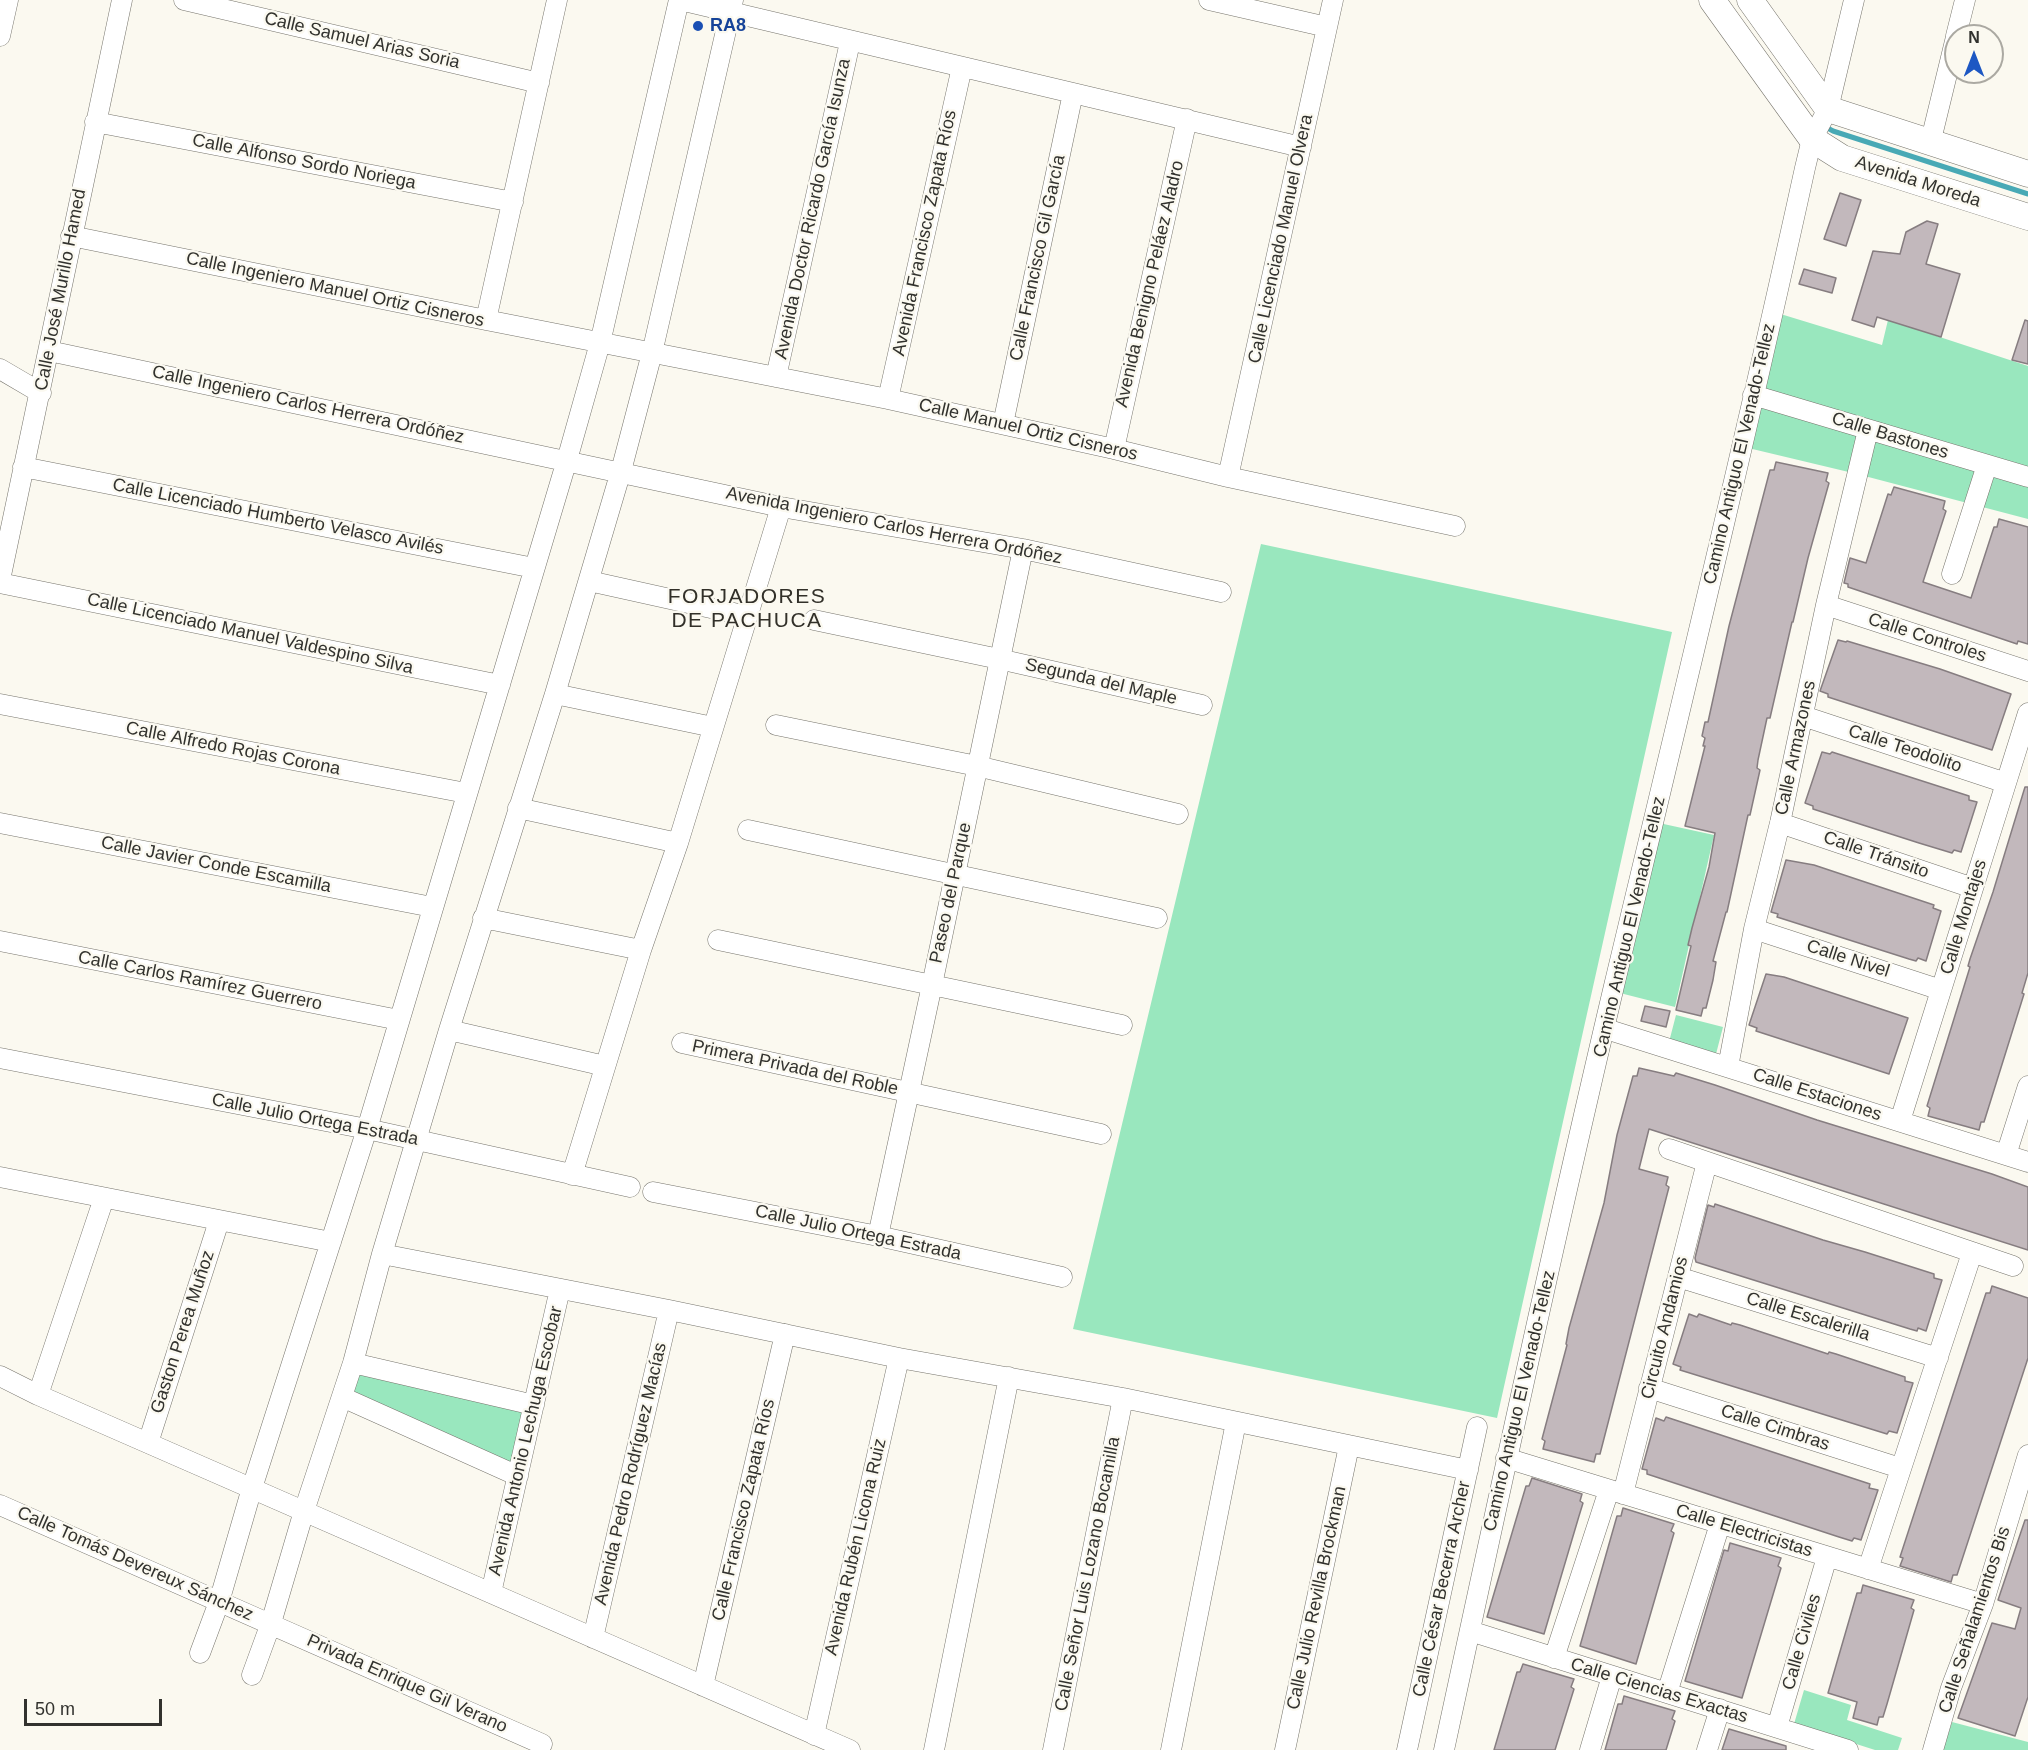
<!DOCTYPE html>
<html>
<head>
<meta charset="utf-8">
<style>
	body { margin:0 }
	#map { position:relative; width:2028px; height:1750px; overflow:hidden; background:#fbf9f0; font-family:Arial,sans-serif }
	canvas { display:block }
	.north { position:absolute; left:1944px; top:24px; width:60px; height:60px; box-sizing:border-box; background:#fbf9f0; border:2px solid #aba9a2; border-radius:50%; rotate:0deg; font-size:16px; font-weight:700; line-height:24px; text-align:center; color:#32322e }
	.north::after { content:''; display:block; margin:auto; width:21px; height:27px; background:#1d57c3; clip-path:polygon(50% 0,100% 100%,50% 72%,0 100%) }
	.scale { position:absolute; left:24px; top:1699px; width:138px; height:27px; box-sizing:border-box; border:3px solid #32322e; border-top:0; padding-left:8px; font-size:18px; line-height:21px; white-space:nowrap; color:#32322e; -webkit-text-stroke:4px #fbf9f0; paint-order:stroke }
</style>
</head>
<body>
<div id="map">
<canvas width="2028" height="1750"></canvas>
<div class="north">N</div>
<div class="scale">50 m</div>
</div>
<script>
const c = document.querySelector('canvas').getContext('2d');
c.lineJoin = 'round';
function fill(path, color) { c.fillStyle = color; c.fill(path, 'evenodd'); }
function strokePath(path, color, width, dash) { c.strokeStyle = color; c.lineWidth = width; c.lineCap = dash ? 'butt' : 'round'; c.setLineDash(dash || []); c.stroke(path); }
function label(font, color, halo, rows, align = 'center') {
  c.font = font + ' Arial,sans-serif'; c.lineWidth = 4.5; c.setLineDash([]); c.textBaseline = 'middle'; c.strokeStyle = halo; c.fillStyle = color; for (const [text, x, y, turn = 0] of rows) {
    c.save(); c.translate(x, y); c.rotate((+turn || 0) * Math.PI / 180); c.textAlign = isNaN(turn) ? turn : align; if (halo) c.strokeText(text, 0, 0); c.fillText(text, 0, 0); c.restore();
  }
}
const green = new Path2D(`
	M1774,312L1882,345L1888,320L2028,366V519L1857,474L1744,447Z
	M1261,544L1672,632L1497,1418L1073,1329Z
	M1659,823L1714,835L1675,1007L1616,992Z
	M1676,1015L1723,1027L1716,1054L1669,1042Z
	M355,1367L523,1411L515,1471L348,1396Z
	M1804,1690L1851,1705L1847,1720L1902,1738L1898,1750H1875L1794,1724Z
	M1952,1722L2028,1742V1750H1943Z`);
const stream = new Path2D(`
	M1824,126L1833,131L2028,194`);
const building = new Path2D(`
	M1840,193L1861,200L1846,246L1824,239Z
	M1927,221L1938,224L1926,264L1960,274L1941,337L1877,317L1874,327L1852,320L1873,251L1900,254L1906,232Z
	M1804,269L1836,278L1832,293L1799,284Z
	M2025,320L2028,321V364L2012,360Z
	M1776,462L1828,473L1826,481L1829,483L1808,558L1793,622H1792L1770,718H1767L1758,760L1757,768L1760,770L1750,815H1748L1727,912H1726L1713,961L1716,962L1713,980L1706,1008H1703L1701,1016L1676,1010L1691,946L1688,945L1692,928L1709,867L1715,833L1685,826L1705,746H1703L1705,738L1702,736L1705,722H1708L1729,626L1770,470H1774Z
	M1894,487L1945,501L1943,509L1946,511L1923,582L1971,598L1994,527H1997L1999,519L2028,527V644L2018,641L2017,644L1848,587V584L1844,583L1850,558L1866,563L1888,494L1891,495Z
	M1838,640L1846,642L1847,641L1940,669L2011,694L1992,750L1828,697V694L1820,691Z
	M1822,752L1830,754L1832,752L1969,796V800L1977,802L1961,852L1954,850L1952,853L1919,843L1813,809V806L1805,803Z
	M2025,787H2028V973L2022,993L2024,994L1984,1122H1981L1979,1130L1928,1116L1930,1108L1927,1106L1970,967L1968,966L1970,959L1993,892Z
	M1786,860L1814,865L1934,905L1933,908L1941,911L1926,961L1918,958L1916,961L1909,959L1777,917L1778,914L1771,912Z
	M1766,974L1784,977L1908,1018L1889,1074L1756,1031L1757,1028L1749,1025Z
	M1645,1006L1670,1011L1666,1027L1641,1021Z
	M1639,1068L1674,1076L1676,1073L1715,1085L1817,1120L1992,1174L2028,1187V1250L1649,1129L1639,1169L1668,1177L1666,1185L1669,1187L1600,1454H1596L1594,1462L1543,1449L1545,1441L1542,1439L1567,1345L1566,1344L1569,1328L1604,1203L1617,1135L1633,1076H1637Z
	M1715,1204L1823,1240L1865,1252L1934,1274V1278L1942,1280L1926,1331L1918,1328L1917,1331L1910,1329L1696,1262L1695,1258L1708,1205L1714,1207Z
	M1992,1286L2028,1298V1358L1957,1575H1953L1951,1582L1900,1566L1903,1558L1900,1557L1986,1293H1990Z
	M1689,1314L1697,1317L1699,1314L1731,1325L1732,1323L1740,1325L1828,1354L1829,1352L1836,1354L1905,1377V1381L1913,1383L1897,1433L1889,1431L1887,1434L1680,1370L1681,1367L1673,1364Z
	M1666,1417L1870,1484L1869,1488L1878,1490L1861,1540L1854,1538L1852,1541L1839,1537L1647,1474V1470L1642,1469L1656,1418L1664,1421Z
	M1532,1478L1582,1494L1580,1501L1583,1503L1579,1516L1544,1634L1487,1617L1526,1486H1529Z
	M1623,1508L1674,1524L1671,1531L1674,1533L1636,1664L1580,1646L1617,1516H1621Z
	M2025,1520H2028V1697L2015,1736L1958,1718L1992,1623L2015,1629L2021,1608L1998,1600Z
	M1730,1543L1781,1558L1778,1566L1781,1568L1742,1698L1685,1681L1724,1550L1728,1551Z
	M1863,1585L1914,1600L1911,1608L1914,1610L1887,1704L1883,1717H1879L1877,1725L1853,1718L1857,1702L1828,1693L1857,1593H1861Z
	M1523,1664L1574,1679L1571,1687L1574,1689L1555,1750H1494L1517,1672H1520Z
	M1624,1696L1675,1711L1672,1719L1675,1721L1666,1750H1605L1618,1704H1622Z
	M1729,1729L1786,1746V1750H1722Z`);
const minor = new Path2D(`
	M184,0L539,83
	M680,0L1301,147
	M1209,0L1327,27
	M0,36L8,0
	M1956,36L1965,0
	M95,122L513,202
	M1930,144L1956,37
	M71,236L486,320L888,399L1114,449L1228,477L1455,526
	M486,320L557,0
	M49,351L781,507L1023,549L1221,592
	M0,369L41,393
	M776,377L850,42
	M1753,395L2028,477
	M888,399L962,67
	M1003,424L1073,93
	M1114,449L1187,119
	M23,467L534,568
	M1228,477L1333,0
	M1952,574L1987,465
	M0,580L122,0
	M589,581L747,616
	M0,583L500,685
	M1826,605L2028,671
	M814,620L999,659L1202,705
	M555,694L713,727
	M0,704L466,793
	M1803,716L2006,783
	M776,725L977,766L1178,814
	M518,808L678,843
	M0,823L432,907
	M1780,823L1973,888
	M748,830L1157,918
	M483,918L641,950
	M1754,929L1941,990
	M718,940L1122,1025
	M0,941L399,1020
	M1606,1029L2028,1162
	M449,1030L605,1066
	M682,1043L1101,1134
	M0,1058L367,1129L630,1187
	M1728,1067L1754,929L1780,823L1826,605L1868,430
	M1900,1121L2028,713
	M1669,1149L2013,1266
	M2006,1155L2028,1086
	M572,1175L641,950L678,843L781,507
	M0,1177L331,1242
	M653,1192L878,1236L1062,1277
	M878,1236L932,985L1023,549
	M382,1254L669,1310L899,1358L1123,1398L1468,1470
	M1678,1277L1938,1358
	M353,1363L534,1405
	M0,1376L38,1395L850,1750
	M1649,1388L1900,1468
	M38,1395L104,1198
	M342,1397L518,1476
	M148,1443L219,1221
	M1506,1458L1983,1604
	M1623,1494L1707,1162
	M0,1505L542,1744
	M1868,1569L1972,1253
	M491,1593L560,1289
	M1470,1631L1848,1750
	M593,1638L669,1310
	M200,1653L219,1602L252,1488L367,1129L567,460L600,343L679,0
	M1554,1658L1609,1490
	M252,1675L271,1623L304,1511L353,1363L382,1254L449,1030L555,694L621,471L652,353L733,0
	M703,1686L785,1334
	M1667,1693L1720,1524
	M1777,1727L1827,1557
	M814,1735L899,1358
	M934,1750L1009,1377
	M1053,1750L1123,1398
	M1171,1750L1236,1422
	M1285,1750L1349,1446
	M1407,1750L1477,1427
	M1444,1750C1499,1495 1554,1240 1614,986C1679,714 1745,442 1805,168L1812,139L1828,109L1854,0
	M1590,1750L1612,1676
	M1707,1750L1720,1709
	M1933,1750L1951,1688L1983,1604L2028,1455`);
const major = new Path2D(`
	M1712,0L1812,139L1842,158L2028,217
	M1750,0L1828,109L2028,174`);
const markers = [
	[698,26,6,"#1a4fb4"]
];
const transitNames = [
	["RA8",710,26]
];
const streetNames = [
	["Calle Samuel Arias Soria",362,41,13],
	["Calle Alfonso Sordo Noriega",304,162,11],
	["Avenida Moreda",1918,182,18],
	["Avenida Doctor Ricardo García Isunza",813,209,-78],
	["Avenida Francisco Zapata Ríos",925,233,-78],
	["Calle Licenciado Manuel Olvera",1281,239,-78],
	["Calle Francisco Gil García",1038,258,-78],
	["Avenida Benigno Peláez Aladro",1150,284,-77],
	["Calle José Murillo Hamed",61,290,-79],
	["Calle Ingeniero Manuel Ortiz Cisneros",335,290,12],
	["Calle Ingeniero Carlos Herrera Ordóñez",308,405,12],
	["Calle Manuel Ortiz Cisneros",1028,430,13],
	["Calle Bastones",1890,436,17],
	["Camino Antiguo El Venado-Tellez",1740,454,-77],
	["Calle Licenciado Humberto Velasco Avilés",278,517,11],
	["Avenida Ingeniero Carlos Herrera Ordóñez",894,526,11],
	["Calle Licenciado Manuel Valdespino Silva",250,634,12],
	["Calle Controles",1927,638,18],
	["Segunda del Maple",1101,682,13],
	["Calle Armazones",1796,748,-78],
	["Calle Alfredo Rojas Corona",233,749,11],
	["Calle Teodolito",1905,749,18],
	["Calle Tránsito",1876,855,19],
	["Calle Javier Conde Escamilla",216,865,11],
	["Paseo del Parque",951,893,-78],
	["Calle Montajes",1964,917,-73],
	["Camino Antiguo El Venado-Tellez",1630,927,-77],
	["Calle Nivel",1848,959,18],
	["Calle Carlos Ramírez Guerrero",200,981,11],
	["Primera Privada del Roble",795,1068,12],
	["Calle Estaciones",1817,1095,18],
	["Calle Julio Ortega Estrada",315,1120,11],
	["Calle Julio Ortega Estrada",858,1233,12],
	["Calle Escalerilla",1808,1317,17],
	["Circuito Andamios",1665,1328,-76],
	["Gaston Perea Muñoz",183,1332,-72],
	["Camino Antiguo El Venado-Tellez",1520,1401,-77],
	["Calle Cimbras",1775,1428,18],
	["Avenida Antonio Lechuga Escobar",526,1441,-77],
	["Avenida Pedro Rodríguez Macías",631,1474,-77],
	["Calle Francisco Zapata Ríos",744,1510,-77],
	["Calle Electricistas",1744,1531,17],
	["Avenida Rubén Licona Ruiz",856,1547,-77],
	["Calle Tomás Devereux Sánchez",135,1564,24],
	["Calle Señor Luis Lozano Bocamilla",1088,1574,-79],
	["Calle César Becerra Archer",1442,1589,-78],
	["Calle Julio Revilla Brockman",1317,1598,-78],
	["Calle Señalamientos Bis",1975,1620,-72],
	["Calle Civiles",1802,1642,-74],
	["Privada Enrique Gil Verano",407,1684,24],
	["Calle Ciencias Exactas",1659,1691,17]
];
const quarterNames = [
	["FORJADORES",747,597],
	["DE PACHUCA",747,621]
];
fill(green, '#99e7be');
strokePath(stream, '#48a9b5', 5);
fill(building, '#c2b8bc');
strokePath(building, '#867d80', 1.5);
strokePath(minor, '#77756d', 21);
strokePath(major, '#77756d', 27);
strokePath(minor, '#fff', 20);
strokePath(major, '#fff', 26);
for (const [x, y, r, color] of markers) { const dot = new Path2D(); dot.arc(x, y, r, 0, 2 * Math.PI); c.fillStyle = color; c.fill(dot); strokePath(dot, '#fbf9f0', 2); }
label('bold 18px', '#164399', '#fbf9f0', transitNames, 'left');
label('18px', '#32322e', '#fbf9f0', streetNames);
c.letterSpacing = '1.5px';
label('21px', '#323029', '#fbf9f0', quarterNames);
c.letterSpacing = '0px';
</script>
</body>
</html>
